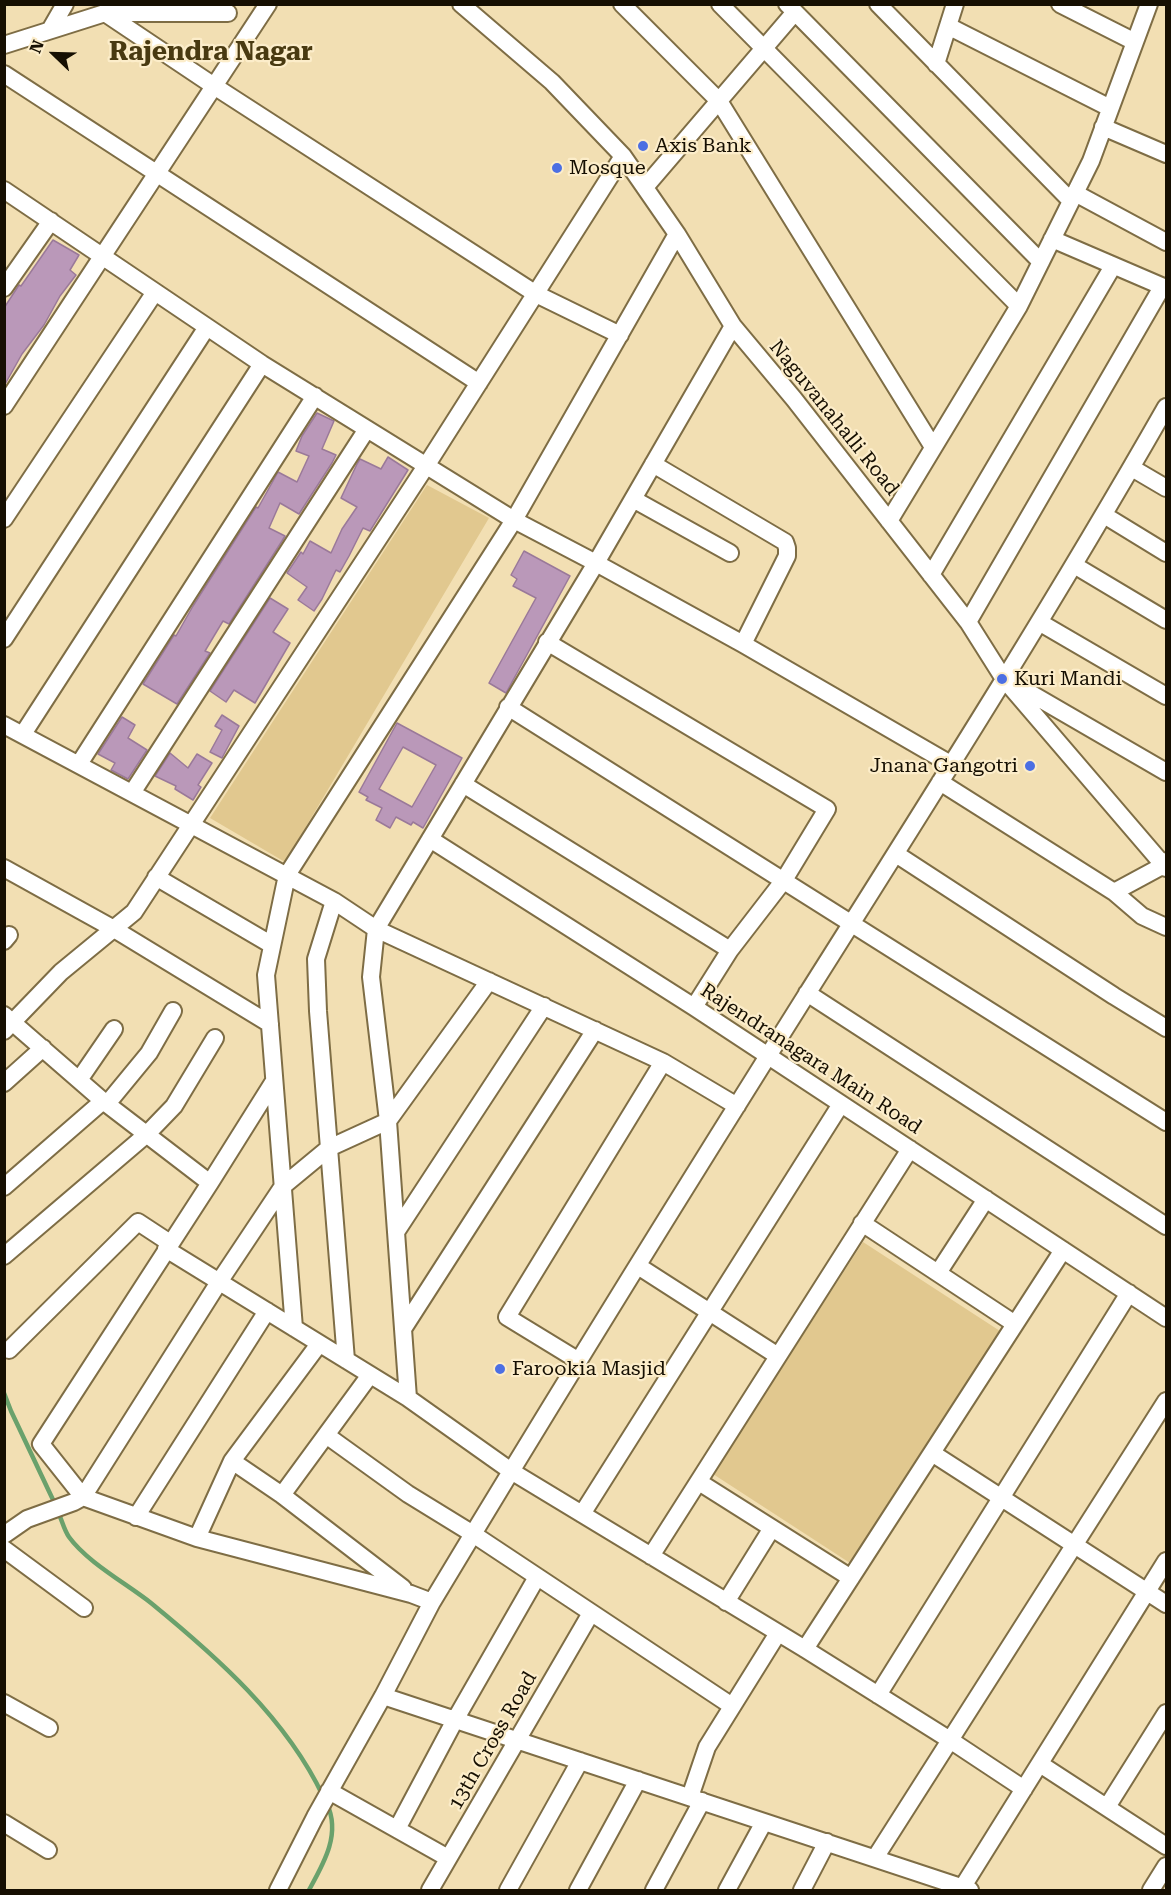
<!DOCTYPE html>
<html>
<head>
<meta charset="utf-8">
<style>
	body { margin:0 }
	#map { position:relative; width:1171px; height:1895px; overflow:hidden; background:#f2dfb3; font-family:"Roboto Serif",serif }
	canvas { display:block }
	.frame { position:absolute; inset:0; border:6px solid #160f02; pointer-events:none }
	.north { position:absolute; left:24px; top:24px; width:60px; height:60px; -webkit-text-stroke:4px #fcedca; paint-order:stroke; rotate:293deg; font-size:16px; font-weight:700; line-height:24px; text-align:center; color:#160f02 }
	.north::after { content:''; display:block; margin:auto; width:21px; height:27px; background:#160f02; clip-path:polygon(50% 0,100% 100%,50% 72%,0 100%) }
</style>
</head>
<body>
<div id="map">
<canvas width="1171" height="1895"></canvas>
<div class="frame"></div>
<div class="north">N</div>
</div>
<script>
const c = document.querySelector('canvas').getContext('2d');
c.lineJoin = 'round';
function fill(path, color) { c.fillStyle = color; c.fill(path, 'evenodd'); }
function strokePath(path, color, width, dash) { c.strokeStyle = color; c.lineWidth = width; c.lineCap = dash ? 'butt' : 'round'; c.setLineDash(dash || []); c.stroke(path); }
function label(font, color, halo, rows, align = 'center') {
  c.font = font + ' "Roboto Serif",serif'; c.lineWidth = 4.5; c.setLineDash([]); c.textBaseline = 'middle'; c.strokeStyle = halo; c.fillStyle = color; for (const [text, x, y, turn = 0] of rows) {
    c.save(); c.translate(x, y); c.rotate((+turn || 0) * Math.PI / 180); c.textAlign = isNaN(turn) ? turn : align; if (halo) c.strokeText(text, 0, 0); c.fillText(text, 0, 0); c.restore();
  }
}
const green = new Path2D(`
	M427,485L489,518L285,862L210,818Z
	M863,1242L1000,1331L850,1563L713,1474Z`);
const stream = new Path2D(`
	M4,1393L11,1411L55,1504
	M58,1512C62,1520 64,1530 69,1537C87,1562 127,1584 151,1603C217,1657 286,1718 323,1796
	M309,1890C324,1863 341,1834 327,1804`);
const building = new Path2D(`
	M53,240L79,255L70,270L76,275L60,296L44,325L22,354L4,386V308L19,285L21,286Z
	M317,413L334,421L322,449L336,455L332,463L299,514L280,503L269,528L285,536L282,541L229,624L223,621L205,651L210,653L177,704L143,684L174,635L176,636L193,606L256,507L258,508L278,472L297,482L309,456L296,451L302,436Z
	M388,457L408,470L370,531L363,528L349,556L340,572L336,570L322,599L314,611L298,600L307,587L287,573L301,552L303,554L310,541L331,553L342,529L357,507L341,498L357,464L360,459L381,469Z
	M524,551L570,576L506,693L489,683L536,598L513,586L517,579L511,575Z
	M270,598L288,609L273,632L290,643L255,703L234,690L226,702L210,691Z
	M222,715L239,726L222,758L210,752L222,730L215,726Z
	M122,717L135,725L128,738L147,750L128,779L111,770L115,763L98,754Z
	M397,723L462,758L423,828L413,822L411,825L396,817L390,828L376,820L382,808L366,800L368,797L359,792ZM403,747L436,765L412,807L379,789Z
	M170,753L188,768L197,754L212,763L198,785L201,787L193,800L175,789L176,786L155,776Z`);
const minor = new Path2D(`
	M461,4L552,82L623,156L677,234L733,326L794,399L968,622L1004,679L1166,868
	M622,4L719,101L933,447
	M720,4L1019,306
	M787,4L1041,262
	M878,4L1071,201
	M1060,4L1135,42
	M105,13L214,86L536,294L620,335
	M948,26L1110,108
	M50,30L65,4
	M4,45L105,13H228
	M936,64L955,4
	M4,74L479,383
	M1103,127L1166,154
	M646,186L795,12
	M4,190L262,364L514,520L596,563L743,644L952,765
	M1075,193L1166,242
	M1052,239L1166,288
	M4,288L51,221
	M4,406L268,4
	M653,464L785,542L787,548V556L743,644
	M1132,468L1166,488
	M633,499L730,553
	M1104,515L1166,553
	M4,519L155,292
	M889,521L1019,306L1091,161L1149,4
	M1074,565L1166,620
	M931,575L1113,266
	M968,622L1162,287
	M1039,622L1166,696
	M4,639L207,327
	M547,642L827,809L784,880L730,950L694,1007
	M1016,685L1166,772
	M508,707L1166,1122
	M4,725L334,901L376,929L663,1062L737,1106
	M23,734L262,364
	M79,764L315,396
	M940,782L1114,892L1142,916L1166,927
	M463,784L730,950
	M132,793L367,429
	M430,839L694,1007L1166,1318
	M896,854L1114,996L1166,1028
	M4,868L114,929L270,1024
	M156,877L272,945
	M1114,892L1164,865L1166,861
	M334,901L316,959L318,1011L346,1360
	M4,941L9,935
	M807,993L1166,1226
	M4,1015L103,1101L210,1183
	M4,1031L61,972L134,912L426,466L623,156
	M79,1080L114,1029
	M274,1081L210,1183L41,1444L83,1497L197,1538L411,1594L432,1602
	M4,1083L43,1048
	M107,1104L149,1053L173,1011
	M4,1187L103,1101
	M862,1223L1015,1324
	M396,1232L544,1006
	M166,1249L408,1398L511,1471L805,1649L950,1740L1024,1789
	M4,1256L147,1134L174,1106L215,1038
	M638,1266L778,1356
	M938,1273L986,1199
	M294,1328L266,975L287,875L514,520L677,234
	M403,1329L595,1030
	M9,1350L138,1222L170,1243
	M579,1361L507,1317L663,1062
	M408,1398L388,1121L371,977L376,929L596,563L733,326
	M326,1435L408,1494L473,1534L732,1706
	M932,1453L1166,1604
	M232,1461L282,1495L403,1588
	M699,1482L851,1578
	M282,1495L370,1375
	M582,1514L841,1104
	M136,1517L267,1311
	M4,1535L27,1519L74,1502L83,1497L219,1282L283,1186L329,1148L388,1121L489,981
	M197,1538L232,1461L319,1344
	M4,1549L84,1608
	M651,1556L910,1149
	M726,1602L772,1528
	M805,1649L1063,1250
	M878,1695L1129,1293
	M383,1696L970,1890
	M4,1703L49,1728
	M1040,1764L1166,1846
	M329,1791L448,1858
	M690,1797L707,1747L778,1633
	M1107,1807L1166,1713
	M4,1823L48,1850
	M397,1829L455,1720L537,1577
	M875,1858L1166,1401
	M962,1888L1166,1561
	M278,1890L315,1817L383,1696L432,1602L473,1534C582,1354 693,1175 805,997C928,802 1052,607 1166,407
	M430,1890L591,1613
	M508,1890L580,1761
	M578,1890L638,1780
	M654,1890L702,1801
	M727,1890L764,1822
	M802,1890L827,1842
	M1151,1890L1166,1866`);
const markers = [
	[643,146,6,"#4c6fe3"],
	[557,168,6,"#4c6fe3"],
	[1002,679,6,"#4c6fe3"],
	[1030,766,6,"#4c6fe3"],
	[500,1369,6,"#4c6fe3"]
];
const poiNames = [
	["Axis Bank",655,146],
	["Mosque",569,168],
	["Kuri Mandi",1014,679],
	["Jnana Gangotri",1018,766,"right"],
	["Farookia Masjid",512,1369]
];
const streetNames = [
	["Naguvanahalli Road",834,418,51],
	["Rajendranagara Main Road",811,1059,33],
	["13th Cross Road",493,1741,-60]
];
const districtNames = [
	["Rajendra Nagar",211,52]
];
fill(green, '#e1c88f');
strokePath(stream, '#6aa16c', 4.5);
fill(building, '#ba98b9');
strokePath(building, '#9a7999', 1.5);
strokePath(minor, '#7e6d45', 20);
strokePath(minor, '#fff', 16);
for (const [x, y, r, color] of markers) { const dot = new Path2D(); dot.arc(x, y, r, 0, 2 * Math.PI); c.fillStyle = color; c.fill(dot); strokePath(dot, '#fcedca', 2); }
label('20px', '#160f02', '#fcedca', poiNames, 'left');
label('20px', '#160f02', '#fcedca', streetNames);
label('bold 26px', '#493a11', '#fcedca', districtNames);
</script>
</body>
</html>
